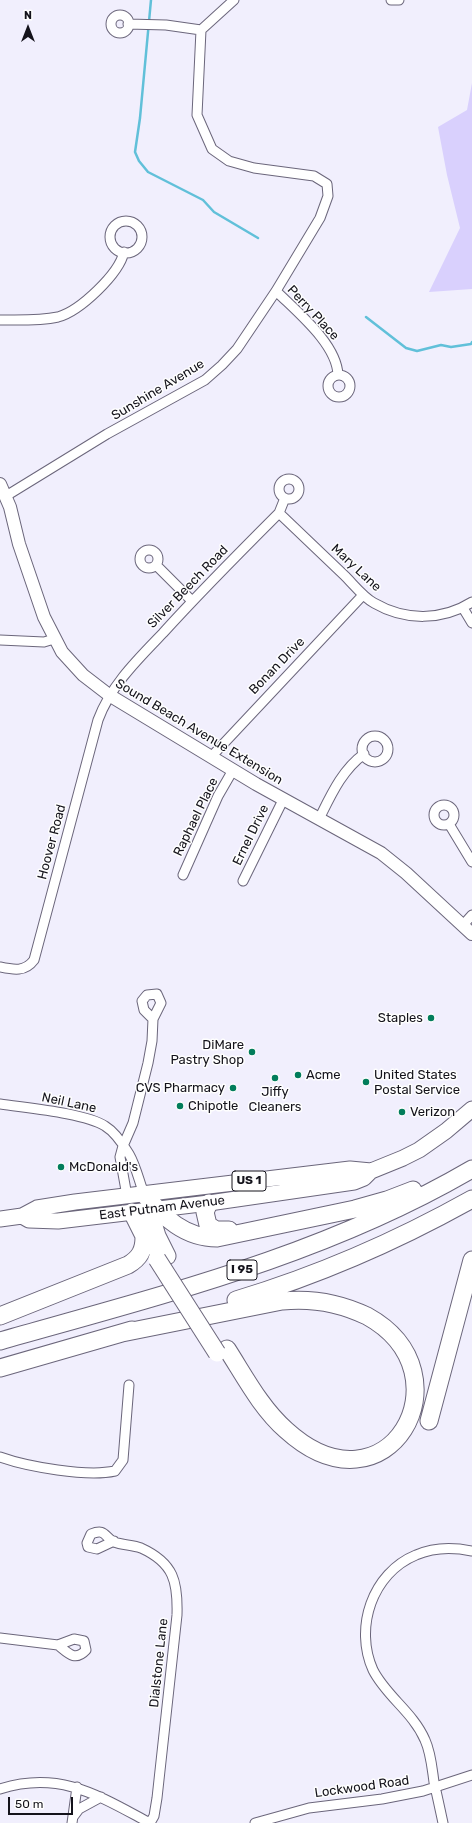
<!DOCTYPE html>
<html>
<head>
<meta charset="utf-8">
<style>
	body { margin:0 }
	#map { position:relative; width:472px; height:1823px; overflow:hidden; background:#f1effd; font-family:Rubik,sans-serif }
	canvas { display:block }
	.north { position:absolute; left:8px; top:8px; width:40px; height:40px; -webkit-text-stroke:3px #fefefe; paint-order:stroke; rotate:0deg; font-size:11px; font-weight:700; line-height:16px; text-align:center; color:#14131b }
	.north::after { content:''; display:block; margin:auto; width:14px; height:18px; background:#14131b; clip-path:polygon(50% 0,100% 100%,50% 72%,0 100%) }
	.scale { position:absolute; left:8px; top:1797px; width:65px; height:18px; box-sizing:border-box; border:2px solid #14131b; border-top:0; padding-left:5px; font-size:12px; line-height:14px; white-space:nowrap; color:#14131b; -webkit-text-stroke:3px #fefefe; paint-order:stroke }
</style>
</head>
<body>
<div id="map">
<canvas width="472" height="1823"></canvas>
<div class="north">N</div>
<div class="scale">50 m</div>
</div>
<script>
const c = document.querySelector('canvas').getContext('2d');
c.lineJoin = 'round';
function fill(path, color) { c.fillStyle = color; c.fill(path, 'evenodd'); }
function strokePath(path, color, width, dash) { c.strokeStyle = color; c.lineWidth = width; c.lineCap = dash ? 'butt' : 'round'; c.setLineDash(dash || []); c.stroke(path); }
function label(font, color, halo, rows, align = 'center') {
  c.font = font + ' Rubik,sans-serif'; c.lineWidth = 3; c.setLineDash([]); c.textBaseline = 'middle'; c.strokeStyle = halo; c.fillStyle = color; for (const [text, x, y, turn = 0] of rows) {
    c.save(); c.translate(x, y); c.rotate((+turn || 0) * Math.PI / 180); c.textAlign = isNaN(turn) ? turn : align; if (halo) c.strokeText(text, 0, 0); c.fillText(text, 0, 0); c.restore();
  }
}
const green = new Path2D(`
	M472,83V289L429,292L460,228L447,175L438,127L467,110Z`);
const stream = new Path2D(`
	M151,0L140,118L135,152L139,161L148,172L203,200L214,212L258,238
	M366,317L406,348L417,351L441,345L451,347L471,344L472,342`);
const minor = new Path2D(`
	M391,0H399
	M111 24a9 9 0 1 1 18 0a9 9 0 1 1-18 0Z
	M128,24L166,25L201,30
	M110 237a16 16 0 1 1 32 0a16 16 0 1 1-32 0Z
	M276,291C297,312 337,344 338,375
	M0,320C19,320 39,321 58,317C80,311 119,274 124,252
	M328 386a11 11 0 1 1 22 0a11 11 0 1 1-22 0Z
	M279 489a10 10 0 1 1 20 0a10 10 0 1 1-20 0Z
	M6,496L107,434L205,380L222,365L237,349L276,291L320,218L328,196L327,184L314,176L254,168L229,161L212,149L197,115L201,30L234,0
	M279,513C301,534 323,555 345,576C354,585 363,597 374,603C405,621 442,621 472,602
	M140 559a9 9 0 1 1 18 0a9 9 0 1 1-18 0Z
	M156,565L192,601
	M463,608L472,623
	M0,640L44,642L54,639
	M362 749a13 13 0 1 1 26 0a13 13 0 1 1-26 0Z
	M211,757L363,595
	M434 815a10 10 0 1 1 20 0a10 10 0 1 1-20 0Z
	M319,819C331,795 342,770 364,754
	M449,824L472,862
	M183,875L218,796L233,770
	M243,881L283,800
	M463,925L472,915
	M0,967C14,970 25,972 34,960L98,720C111,685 138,659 163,633C200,592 240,552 279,513L285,498
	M0,1104C26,1108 85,1113 105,1126C115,1132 123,1144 129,1154C136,1166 139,1181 144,1194
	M127,1196L120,1157L123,1146L133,1123L148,1063L152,1041L153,1019L144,1010L142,1001L147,995L157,994L161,1003L153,1019
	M0,1457C28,1467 87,1477 115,1471L123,1460L129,1385
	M114,1541L97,1549L88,1547L87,1543L91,1534C106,1528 104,1537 114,1542C122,1545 133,1545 141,1548C174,1563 178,1582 177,1615L157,1798L154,1816L150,1823
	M0,1638L58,1645L74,1639L84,1641L86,1650C75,1662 68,1653 58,1645
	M0,1789C60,1770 99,1796 150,1823
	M73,1817L79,1809L101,1797
	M72,1823L77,1787
	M255,1823L309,1808L382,1799L423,1791L472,1775
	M443,1823C440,1809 437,1795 434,1782C432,1768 431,1753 425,1740C413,1712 386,1696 373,1670C354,1628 372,1573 416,1555C434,1547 453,1547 472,1551`);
const tertiary = new Path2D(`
	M0,484L10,507L19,544L44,617L62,652L83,675L109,695L256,784L381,853L406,873L472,934`);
const primary = new Path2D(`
	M22,1216L29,1220L58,1221L209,1203L354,1182L364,1178L371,1171L403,1158L419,1150L446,1131L472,1109
	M0,1219L22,1216L37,1208L75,1202L350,1169L371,1171`);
const motorway = new Path2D(`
	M144,1194C164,1218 185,1238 217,1238L355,1209L387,1200L413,1190
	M209,1203L205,1212L208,1225L216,1230H229
	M149,1210L157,1236L167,1256
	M132,1212L149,1246
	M236,1300C319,1275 397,1241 472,1199
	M0,1316L128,1265C140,1258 144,1250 144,1237
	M122,1333L282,1301C311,1298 340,1303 367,1316C472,1374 387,1522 286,1430C261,1408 245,1377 227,1349
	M0,1341C162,1295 325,1255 472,1169
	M0,1368L132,1330
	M429,1421L472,1260`);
const motorwayBridge = new Path2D(`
	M157,1259L217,1353`);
const markers = [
	[431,1018,4,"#027d5b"],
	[252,1052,4,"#027d5b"],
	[298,1075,4,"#027d5b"],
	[275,1078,4,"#027d5b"],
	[366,1082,4,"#027d5b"],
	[233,1088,4,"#027d5b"],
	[180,1106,4,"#027d5b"],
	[402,1112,4,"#027d5b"],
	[61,1167,4,"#027d5b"]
];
const shields = [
	[249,1181,34],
	[242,1270,30]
];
const shieldNames = [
	["US 1",249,1181],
	["I 95",242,1270]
];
const streetNames = [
	["Perry Place",313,313,47],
	["Sunshine Avenue",158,390,-31],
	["Mary Lane",356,568,43],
	["Silver Beech Road",188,587,-46],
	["Bonan Drive",277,666,-46],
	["Sound Beach Avenue Extension",199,732,31],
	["Raphael Place",196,817,-64],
	["Ernel Drive",251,835,-64],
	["Hoover Road",52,842,-75],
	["Neil Lane",69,1103,12],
	["East Putnam Avenue",162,1208,-7],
	["Dialstone Lane",159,1663,-84],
	["Lockwood Road",362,1787,-8]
];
const poiNames = [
	["Staples",423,1018,"right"],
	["DiMare",244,1045,"right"],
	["Pastry Shop",244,1060,"right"],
	["Acme",306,1075],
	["United States",374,1075],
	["Postal Service",374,1090],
	["CVS Pharmacy",225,1088,"right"],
	["Jiffy",275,1092,"center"],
	["Cleaners",275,1107,"center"],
	["Chipotle",188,1106],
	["Verizon",410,1112],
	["McDonald's",69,1167]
];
fill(green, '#d9d0fd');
strokePath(stream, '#61c0d9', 2.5);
strokePath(minor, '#6b667b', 11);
strokePath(tertiary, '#6b667b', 14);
strokePath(primary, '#6b667b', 17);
strokePath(motorway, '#6b667b', 19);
strokePath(minor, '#fff', 9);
strokePath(tertiary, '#fff', 12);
strokePath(primary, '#fff', 15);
strokePath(motorway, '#fff', 17);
strokePath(motorwayBridge, '#6b667b', 19, []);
strokePath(motorwayBridge, '#fff', 17);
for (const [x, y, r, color] of markers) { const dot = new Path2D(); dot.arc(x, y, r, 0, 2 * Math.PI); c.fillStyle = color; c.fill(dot); strokePath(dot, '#fefefe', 1.5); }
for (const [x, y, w] of shields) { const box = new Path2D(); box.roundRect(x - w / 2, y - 10, w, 20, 3); c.fillStyle = '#fefefe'; c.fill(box); strokePath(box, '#14131b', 1); }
label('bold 12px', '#14131b', null, shieldNames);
label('13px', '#14131b', '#fefefe', streetNames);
label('13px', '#14131b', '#fefefe', poiNames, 'left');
</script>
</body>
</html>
